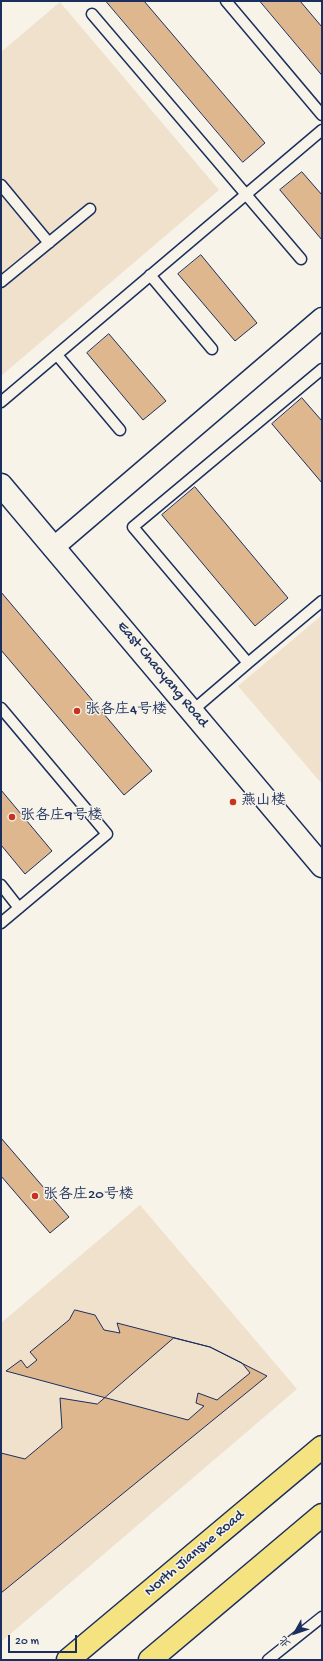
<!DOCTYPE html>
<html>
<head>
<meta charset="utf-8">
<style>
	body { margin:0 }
	#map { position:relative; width:323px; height:1661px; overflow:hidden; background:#f7f3e8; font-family:"Gochi Hand","LXGW WenKai TC",sans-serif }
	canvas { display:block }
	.frame { position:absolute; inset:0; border:2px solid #1b2f5e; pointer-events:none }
	.north { position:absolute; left:275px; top:1613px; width:40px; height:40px; -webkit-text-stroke:3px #f7f3e8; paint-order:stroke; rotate:230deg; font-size:11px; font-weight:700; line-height:16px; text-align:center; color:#1b2f5e }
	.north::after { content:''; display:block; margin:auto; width:14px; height:18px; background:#1b2f5e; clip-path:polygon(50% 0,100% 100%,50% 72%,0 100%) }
	.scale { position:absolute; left:8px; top:1635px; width:69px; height:18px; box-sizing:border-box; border:2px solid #1b2f5e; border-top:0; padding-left:5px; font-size:12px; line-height:14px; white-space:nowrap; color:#1b2f5e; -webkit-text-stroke:3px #f7f3e8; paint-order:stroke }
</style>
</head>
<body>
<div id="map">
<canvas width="323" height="1661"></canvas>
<div class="frame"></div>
<div class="north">北</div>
<div class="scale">20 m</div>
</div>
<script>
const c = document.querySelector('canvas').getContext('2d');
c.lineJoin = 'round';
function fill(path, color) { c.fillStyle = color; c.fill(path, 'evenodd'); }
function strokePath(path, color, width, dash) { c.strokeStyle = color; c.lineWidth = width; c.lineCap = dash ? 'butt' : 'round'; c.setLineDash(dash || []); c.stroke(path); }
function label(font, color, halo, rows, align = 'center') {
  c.font = font + ' "Gochi Hand","LXGW WenKai TC",sans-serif'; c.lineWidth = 3; c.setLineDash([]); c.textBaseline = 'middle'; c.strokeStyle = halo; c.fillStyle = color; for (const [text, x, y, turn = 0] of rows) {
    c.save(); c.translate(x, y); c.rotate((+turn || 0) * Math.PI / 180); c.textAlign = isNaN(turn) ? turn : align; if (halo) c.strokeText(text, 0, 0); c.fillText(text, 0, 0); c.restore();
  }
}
const built = new Path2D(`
	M60,2L219,190L1,376V52Z
	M322,615V784L238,686Z
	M140,1205L297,1389L1,1642V1323Z`);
const building = new Path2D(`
	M106,1H144L265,143L243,162Z
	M260,1H300L322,27V75Z
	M302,172L322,195V240L280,190Z
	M201,255L257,323L235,341L178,274Z
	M109,334L166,401L143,420L87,353Z
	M302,398L322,421V483L272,424Z
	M195,487L288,598L255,626L162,515Z
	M1,592L152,771L124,795L1,650Z
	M1,790L52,851L25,874L1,845Z
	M1,1138L69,1217L50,1233L1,1176Z
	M75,1310L95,1315L104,1330L120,1333L117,1323L210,1347L242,1363L250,1373L217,1400L198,1393L196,1403L204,1406L188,1420L6,1371L21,1360L27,1368L37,1360L30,1352L69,1320Z
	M174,1338L210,1347L267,1376L1,1593V1453L25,1459L62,1428L60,1398L97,1404Z`);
const lane = new Path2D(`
	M226,1L322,115
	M92,14L301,259
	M1,185L49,243
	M150,275L212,349
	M1,282L90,209
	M57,355L120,430
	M1,402L322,130
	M248,663L322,601
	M1,708L107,834L1,923
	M192,711L248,663L133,527L322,369
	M1,885L19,908
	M268,1660L322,1617`);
const street = new Path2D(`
	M53,548L322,318`);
const secondary = new Path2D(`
	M1,485L322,866`);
const primary = new Path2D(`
	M68,1660L322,1447
	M150,1660L322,1515`);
const markers = [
	[77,711,4,"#c8321e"],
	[233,802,4,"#c8321e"],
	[12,817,4,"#c8321e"],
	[35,1196,4,"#c8321e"]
];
const streetNames = [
	["East Chaoyang Road",162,675,50],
	["North Jianshe Road",195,1554,-40]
];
const poiNames = [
	["张各庄4号楼",85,711],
	["燕山楼",241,802],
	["张各庄9号楼",20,817],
	["张各庄20号楼",43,1196]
];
fill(built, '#f0e1cd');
fill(building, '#dfb78f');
strokePath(building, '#1b2f5e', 1);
strokePath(lane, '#1b2f5e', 13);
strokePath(street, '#1b2f5e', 23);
strokePath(secondary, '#1b2f5e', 25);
strokePath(primary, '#1b2f5e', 25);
strokePath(lane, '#f7f3e8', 10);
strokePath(street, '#f7f3e8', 20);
strokePath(secondary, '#f7f3e8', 22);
strokePath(primary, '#f5e382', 22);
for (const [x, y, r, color] of markers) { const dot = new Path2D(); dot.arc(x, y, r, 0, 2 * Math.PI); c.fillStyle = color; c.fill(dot); strokePath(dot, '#f7f3e8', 1.5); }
label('15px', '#1b2f5e', '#f7f3e8', streetNames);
label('15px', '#1b2f5e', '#f7f3e8', poiNames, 'left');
</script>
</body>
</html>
